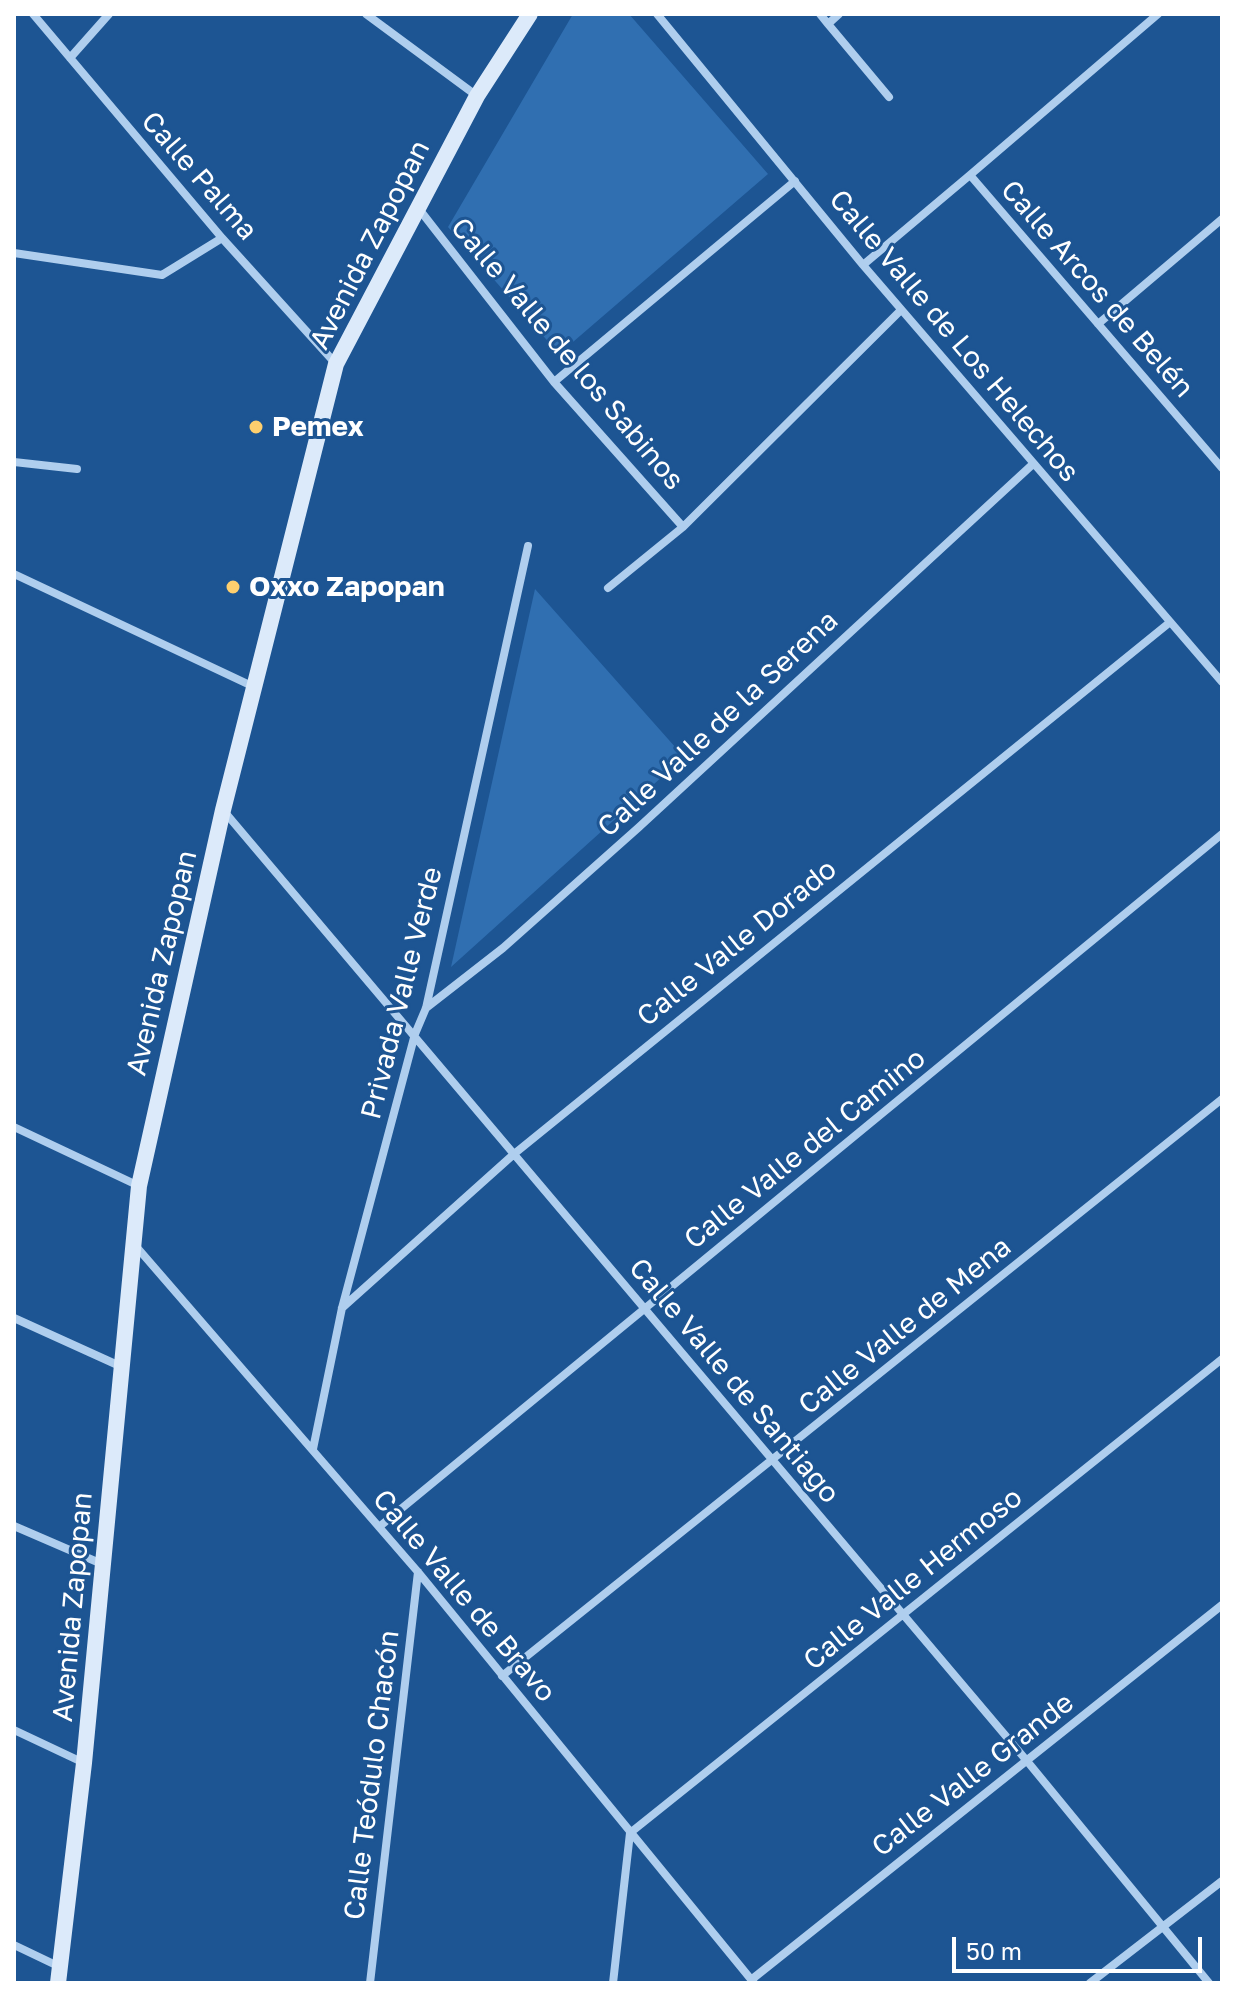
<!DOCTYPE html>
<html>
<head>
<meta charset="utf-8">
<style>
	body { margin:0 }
	#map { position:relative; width:1236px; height:1997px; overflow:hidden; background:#1d5593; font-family:"Golos Text",sans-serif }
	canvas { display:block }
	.frame { position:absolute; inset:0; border:16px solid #fff; pointer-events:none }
	.scale { position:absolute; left:952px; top:1937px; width:250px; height:36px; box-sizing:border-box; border:4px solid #fff; border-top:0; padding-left:10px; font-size:24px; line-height:28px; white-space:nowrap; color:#fff; -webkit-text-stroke:6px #1d5593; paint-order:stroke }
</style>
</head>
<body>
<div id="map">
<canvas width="1236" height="1997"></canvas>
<div class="frame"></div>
<div class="scale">50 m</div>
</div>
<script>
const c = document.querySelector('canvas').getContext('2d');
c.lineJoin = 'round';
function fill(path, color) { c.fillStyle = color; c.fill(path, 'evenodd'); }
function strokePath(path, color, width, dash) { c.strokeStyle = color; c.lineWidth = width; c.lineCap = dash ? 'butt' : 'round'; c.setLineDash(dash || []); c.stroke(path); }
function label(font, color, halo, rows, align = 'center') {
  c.font = font + ' "Golos Text",sans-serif'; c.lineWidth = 6; c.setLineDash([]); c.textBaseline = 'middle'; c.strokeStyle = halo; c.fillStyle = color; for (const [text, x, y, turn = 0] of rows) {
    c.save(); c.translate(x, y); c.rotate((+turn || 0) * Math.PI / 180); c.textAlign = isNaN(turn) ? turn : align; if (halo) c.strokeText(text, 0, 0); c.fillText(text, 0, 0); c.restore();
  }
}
const green = new Path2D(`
	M573,14H629L768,174L559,354L448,227Z
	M535,589L684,757L451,967Z`);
const street = new Path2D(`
	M33,14L222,238L336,364
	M366,14L477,96
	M657,14L863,265L1222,682
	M820,14L828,24L839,14
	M1158,14L970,175L1222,468
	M828,24L889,97
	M70,58L109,14
	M419,209L554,382L683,527
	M14,253L162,275L222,238
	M863,265L970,175
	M1098,324L1222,219
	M554,382L795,181
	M14,462L77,469
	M14,574L252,686
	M608,588L683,527L901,310
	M223,810L1027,1761L1209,1983
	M426,1008L503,948L638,828L1033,464
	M14,1127L139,1186
	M134,1244L418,1572L754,1983
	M342,1308L514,1154L1169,623
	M14,1318L122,1367
	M313,1449L342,1308L415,1034L426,1008L528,546
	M14,1526L102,1564
	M379,1527L1222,834
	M502,1676L1222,1099
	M14,1730L84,1763
	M14,1945L60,1967
	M751,1980L1222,1605
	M370,1983L418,1572
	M613,1983L630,1833L1222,1359
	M1090,1983L1222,1881`);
const secondary = new Path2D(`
	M58,1983L84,1763L139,1186L223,810L336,364L477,96L530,14`);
const markers = [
	[256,427,8,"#fecf6e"],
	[233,587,8,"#fecf6e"]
];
const streetNames = [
	["Calle Palma",199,176,49],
	["Avenida Zapopan",370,245,-63],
	["Calle Arcos de Belén",1097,289,49],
	["Calle Valle de Los Helechos",954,336,50],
	["Calle Valle de los Sabinos",567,354,50],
	["Calle Valle de la Serena",718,724,-43],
	["Calle Valle Dorado",737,943,-39],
	["Avenida Zapopan",162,963,-77],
	["Privada Valle Verde",402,993,-76],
	["Calle Valle del Camino",805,1149,-39],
	["Calle Valle de Mena",905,1326,-39],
	["Calle Valle de Santiago",734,1381,50],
	["Calle Valle Hermoso",913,1579,-39],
	["Calle Valle de Bravo",464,1596,50],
	["Avenida Zapopan",73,1607,-85],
	["Calle Teódulo Chacón",372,1775,-83],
	["Calle Valle Grande",973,1775,-38]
];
const poiNames = [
	["Pemex",272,427],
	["Oxxo Zapopan",249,587]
];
fill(green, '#306fb1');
strokePath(street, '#afceee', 8);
strokePath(secondary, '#dceafa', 16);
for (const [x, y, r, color] of markers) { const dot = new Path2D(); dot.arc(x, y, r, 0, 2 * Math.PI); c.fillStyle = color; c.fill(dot); strokePath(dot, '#1d5593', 3); }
label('28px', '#fff', '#1d5593', streetNames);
label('bold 28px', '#fff', '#1d5593', poiNames, 'left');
</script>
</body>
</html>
